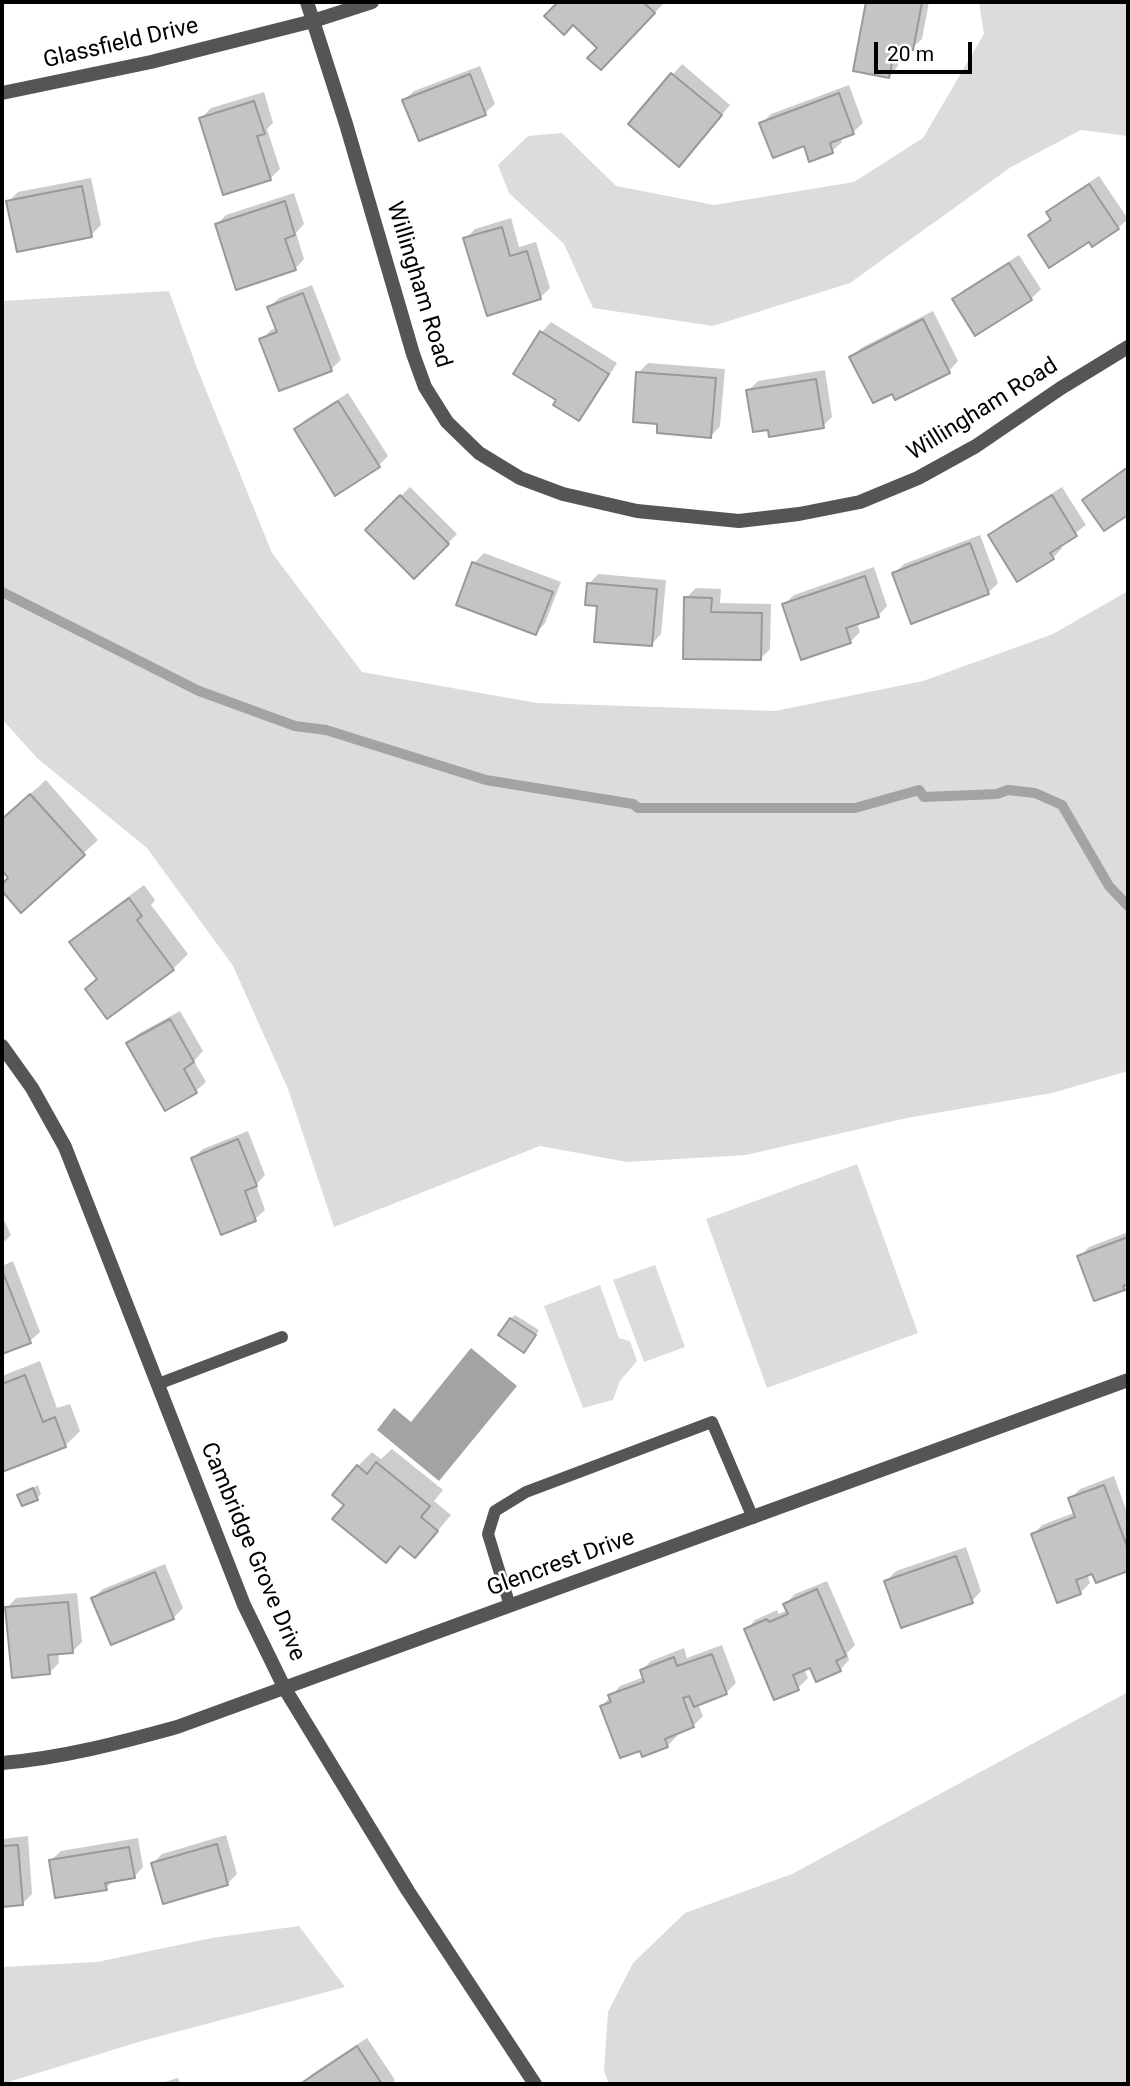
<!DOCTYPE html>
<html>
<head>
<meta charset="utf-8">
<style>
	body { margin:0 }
	#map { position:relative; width:1130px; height:2086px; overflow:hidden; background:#fff; font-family:Roboto,sans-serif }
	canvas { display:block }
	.frame { position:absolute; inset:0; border:4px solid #000; pointer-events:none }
	.scale { position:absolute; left:874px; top:42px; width:98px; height:32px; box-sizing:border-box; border:4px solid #000; border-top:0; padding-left:9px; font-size:21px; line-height:24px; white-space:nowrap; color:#000; -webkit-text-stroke:5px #fff; paint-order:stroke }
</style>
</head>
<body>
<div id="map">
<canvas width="1130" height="2086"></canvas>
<div class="frame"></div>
<div class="scale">20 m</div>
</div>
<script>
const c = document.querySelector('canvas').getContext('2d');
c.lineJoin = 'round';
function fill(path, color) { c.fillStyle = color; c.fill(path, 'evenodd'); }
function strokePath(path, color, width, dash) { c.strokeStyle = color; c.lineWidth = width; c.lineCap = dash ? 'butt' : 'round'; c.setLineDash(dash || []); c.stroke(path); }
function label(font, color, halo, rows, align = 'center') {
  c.font = font + ' Roboto,sans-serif'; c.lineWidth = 5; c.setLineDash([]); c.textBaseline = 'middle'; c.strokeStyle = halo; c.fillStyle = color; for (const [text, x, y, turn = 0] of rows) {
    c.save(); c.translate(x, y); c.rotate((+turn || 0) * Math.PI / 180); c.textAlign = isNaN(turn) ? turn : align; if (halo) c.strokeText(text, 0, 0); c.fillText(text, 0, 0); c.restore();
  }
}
const green = new Path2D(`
	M979,2H1127L1128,136L1081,130L1011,167L850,283L713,326L593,308L564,244L509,193L498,165L528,136L562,133L616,186L714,205L854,182L923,138L984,34Z
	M169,291L197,368L272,553L362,672L537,703L775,711L923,681L1053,634L1128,591V1071L1052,1093L907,1118L746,1155L627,1162L540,1146L334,1227L288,1089L233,966L147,848L37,758L2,719V301Z
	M857,1164L918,1333L767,1388L706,1219Z
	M655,1265L685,1347L644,1362L613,1280Z
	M600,1285L619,1338L630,1341L637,1361L620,1381L613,1400L583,1408L544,1306Z
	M1128,1692V2084H609L604,2071L608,2012L633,1963L685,1913L792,1874Z
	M299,1926L345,1987L142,2041L2,2084V1967L97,1962L212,1938Z`);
const water = new Path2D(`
	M471,1348L517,1386L439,1481L377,1430L394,1408L411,1422Z`);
const shadow = new Path2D(`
	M561,2H665L615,54L600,48L574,23L547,16Z
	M868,2H929L922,39L912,48L902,46L898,66L889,76L855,69Z
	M682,64L730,105L688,155L630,124Z
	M480,66L495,104L485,113L404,100L414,91Z
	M849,85L863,123L853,132L841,137L842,142L832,151L805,144L761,124L771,114Z
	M264,92L273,123L267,129L280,169L270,179L201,118L211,108Z
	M1099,176L1128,219L1118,228L1089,239L1030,235L1052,217L1048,212L1058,203Z
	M91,178L101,225L91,235L8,202L18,192Z
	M294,193L304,224L296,233L304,259L295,269L217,224L226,215Z
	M511,218L519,247L536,242L550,288L540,298L465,239L475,229Z
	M1019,255L1041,289L1031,299L976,334L954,299L964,290Z
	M312,285L341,360L331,369L280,389L261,340L271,330L277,327L269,307L279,298Z
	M933,311L958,361L949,371L851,357L861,348Z
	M551,322L617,363L588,409L578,419L558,400L516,373L542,332Z
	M648,363L725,369L720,426L711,436L638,373Z
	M825,370L832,417L823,426L748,391L758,381Z
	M348,393L388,456L378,466L296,430L305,420Z
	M1128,466V513L1105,529L1084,501Z
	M410,487L457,534L414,577L367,530Z
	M1062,487L1086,525L1060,545L1062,548L1053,558L990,536L1000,526Z
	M980,535L998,583L988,593L894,574L904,564Z
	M484,553L561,582L545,623L536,633L458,604L474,563Z
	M874,567L887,606L878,616L857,623L860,632L850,642L784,604L794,595Z
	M598,574L666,580L661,634L652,644L599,604L589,584Z
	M696,588L721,589L720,603L771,604L770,649L761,658L686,598Z
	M46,780L98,840L21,910L2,888L10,877L2,868V819Z
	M144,885L155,900L151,905L188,954L173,969L108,1017L87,989L98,978L72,942L86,928Z
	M180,1011L203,1051L194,1061L206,1082L196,1091L128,1043L138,1034Z
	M248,1131L265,1175L256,1185L265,1210L255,1219L193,1158L203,1149Z
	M2,1216L11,1235L2,1244Z
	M1128,1232V1284L1124,1289L1079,1257L1089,1247Z
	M13,1261L40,1332L30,1341L2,1352V1266Z
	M515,1315L539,1330L529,1346L511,1319Z
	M40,1361L57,1408L70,1404L80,1431L65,1446L2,1470V1376Z
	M392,1449L443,1490L434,1501L451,1515L429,1541L402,1545L386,1561L346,1505L358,1466L372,1452L381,1459Z
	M1114,1476L1128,1515V1569L1097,1581L1093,1572L1087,1574L1090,1583L1080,1593L1033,1535L1042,1525L1076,1512L1070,1499L1080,1489Z
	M38,1485L41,1494L37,1498L19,1495Z
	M966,1547L981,1591L972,1601L886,1581L896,1571Z
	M165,1564L183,1608L173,1618L93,1598L103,1589Z
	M827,1581L855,1645L847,1653L849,1660L840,1670L811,1666L804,1669L808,1678L798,1688L746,1630L755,1620L777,1610L779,1614L788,1610L785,1604L795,1594Z
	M77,1593L82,1642L72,1652L58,1653L59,1663L49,1673L7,1608L16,1598Z
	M722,1645L736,1683L726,1693L698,1704L703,1716L693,1726L675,1733L677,1736L667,1746L641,1748L602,1706L620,1686L644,1677L642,1670L651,1661L684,1648L687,1658Z
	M226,1835L237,1874L227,1884L153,1863L162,1854Z
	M28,1836L32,1894L22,1904L2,1905V1839Z
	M138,1838L143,1867L134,1877L114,1880L106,1888L51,1860L61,1851Z
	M367,2038L395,2080L391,2084H303L312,2074Z
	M178,2078L180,2084H158Z`);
const stream = new Path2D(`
	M2,592L199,691L295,726L326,730L486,780L633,804L638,808H855L919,790L924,797L997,794L1008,790L1035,793L1062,805L1109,886L1128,906`);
const building = new Path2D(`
	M558,2H643L655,13L601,70L587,58L597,48L573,25L564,35L544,16Z
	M866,2L922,3L913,50L895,47L889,78L853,71Z
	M671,73L722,115L679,167L628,124Z
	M470,74L486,115L419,141L402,100Z
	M839,93L854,134L830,143L833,153L809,162L804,146L773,158L759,123Z
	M254,101L265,134L257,136L271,180L223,195L199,118Z
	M1089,184L1119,229L1092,247L1089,242L1049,268L1028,235L1051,220L1046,212Z
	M82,186L92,237L17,252L6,201Z
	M285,201L295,235L285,239L296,270L236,290L215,224Z
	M502,227L510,256L527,251L541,299L487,316L463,238Z
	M1009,263L1032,300L975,336L952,299Z
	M303,293L332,371L279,391L259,339L277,332L267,307Z
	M923,319L950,373L895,400L892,394L873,403L849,357Z
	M540,331L609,374L579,421L553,405L556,400L513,374Z
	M636,372L716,378L711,438L657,433V424L633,422Z
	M816,379L824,428L769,437L768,430L753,432L746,390Z
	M338,401L380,467L335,496L294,429Z
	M1128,467V515L1104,531L1082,500Z
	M400,495L449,544L414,579L365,530Z
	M1052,495L1077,536L1050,553L1054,559L1017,582L988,535Z
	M970,543L989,594L911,624L892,573Z
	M472,562L553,592L536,635L456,605Z
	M865,576L879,617L846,628L851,643L801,660L782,604Z
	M587,583L657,589L652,646L594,642L597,606L585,605Z
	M684,597L712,598L711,612L762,613L761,660L683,659Z
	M30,794L85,855L21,913L2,891V884L8,878L2,870V819Z
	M129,898L142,916L137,920L174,970L107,1019L85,989L97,979L69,942Z
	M170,1019L194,1062L184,1069L197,1093L165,1111L126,1043Z
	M238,1139L257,1186L245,1191L256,1221L221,1235L191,1158Z
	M1128,1237V1284L1123,1286L1125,1290L1094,1301L1077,1256Z
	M2,1270L31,1343L2,1354Z
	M510,1318L536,1335L524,1353L498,1335Z
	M25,1375L43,1422L55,1417L66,1447L2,1472V1384Z
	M376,1462L430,1506L421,1517L438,1531L415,1558L400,1546L386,1563L332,1519L344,1505L332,1495L357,1465L367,1474Z
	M1104,1485L1128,1549V1571L1096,1583L1092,1574L1076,1580L1081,1594L1057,1603L1031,1534L1075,1517L1068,1498Z
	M33,1488L38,1500L22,1506L17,1495Z
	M956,1556L973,1603L901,1628L884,1581Z
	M155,1572L174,1619L111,1645L91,1598Z
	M817,1589L846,1656L836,1661L841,1671L816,1682L810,1668L793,1675L799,1690L774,1700L744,1629L767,1619L769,1622L788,1614L783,1604Z
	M68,1602L73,1653L48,1655L50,1674L12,1678L5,1607Z
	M712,1654L727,1694L694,1707L689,1696L683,1698L694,1727L665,1739L668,1747L642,1757L640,1751L620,1758L600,1706L611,1702L608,1695L644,1682L640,1670L674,1657L677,1666Z
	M217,1844L228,1885L163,1904L151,1863Z
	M18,1845L23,1905L2,1907V1846Z
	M129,1847L135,1878L105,1883L107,1890L55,1898L49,1860Z
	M357,2046L382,2084H300Z`);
const lane = new Path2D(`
	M158,1384L282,1337
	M510,1606L488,1534L495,1511L526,1492L712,1422L753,1518`);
const street = new Path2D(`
	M307,2L346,124L413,354L425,387L447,422L479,453L520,478L563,494L637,511L739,521L799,514L860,502L918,478L976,446L1061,388L1128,347
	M2,93L151,62L313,21L372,2
	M2,1046L32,1088L65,1147L244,1605L285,1689L408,1891L535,2084
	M2,1763C62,1758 119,1743 177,1727L1128,1380`);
const streetNames = [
	["Glassfield Drive",121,44,-13],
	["Willingham Road",418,285,73],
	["Willingham Road",983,410,-32],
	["Cambridge Grove Drive",252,1552,67],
	["Glencrest Drive",561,1564,-20]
];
fill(green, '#dcdcdc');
fill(water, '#a3a3a3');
fill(shadow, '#0003');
strokePath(stream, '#a3a3a3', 10);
fill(building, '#c4c4c4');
strokePath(building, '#999', 2);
strokePath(lane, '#555', 12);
strokePath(street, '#555', 14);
label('23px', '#000', '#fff', streetNames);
</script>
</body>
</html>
